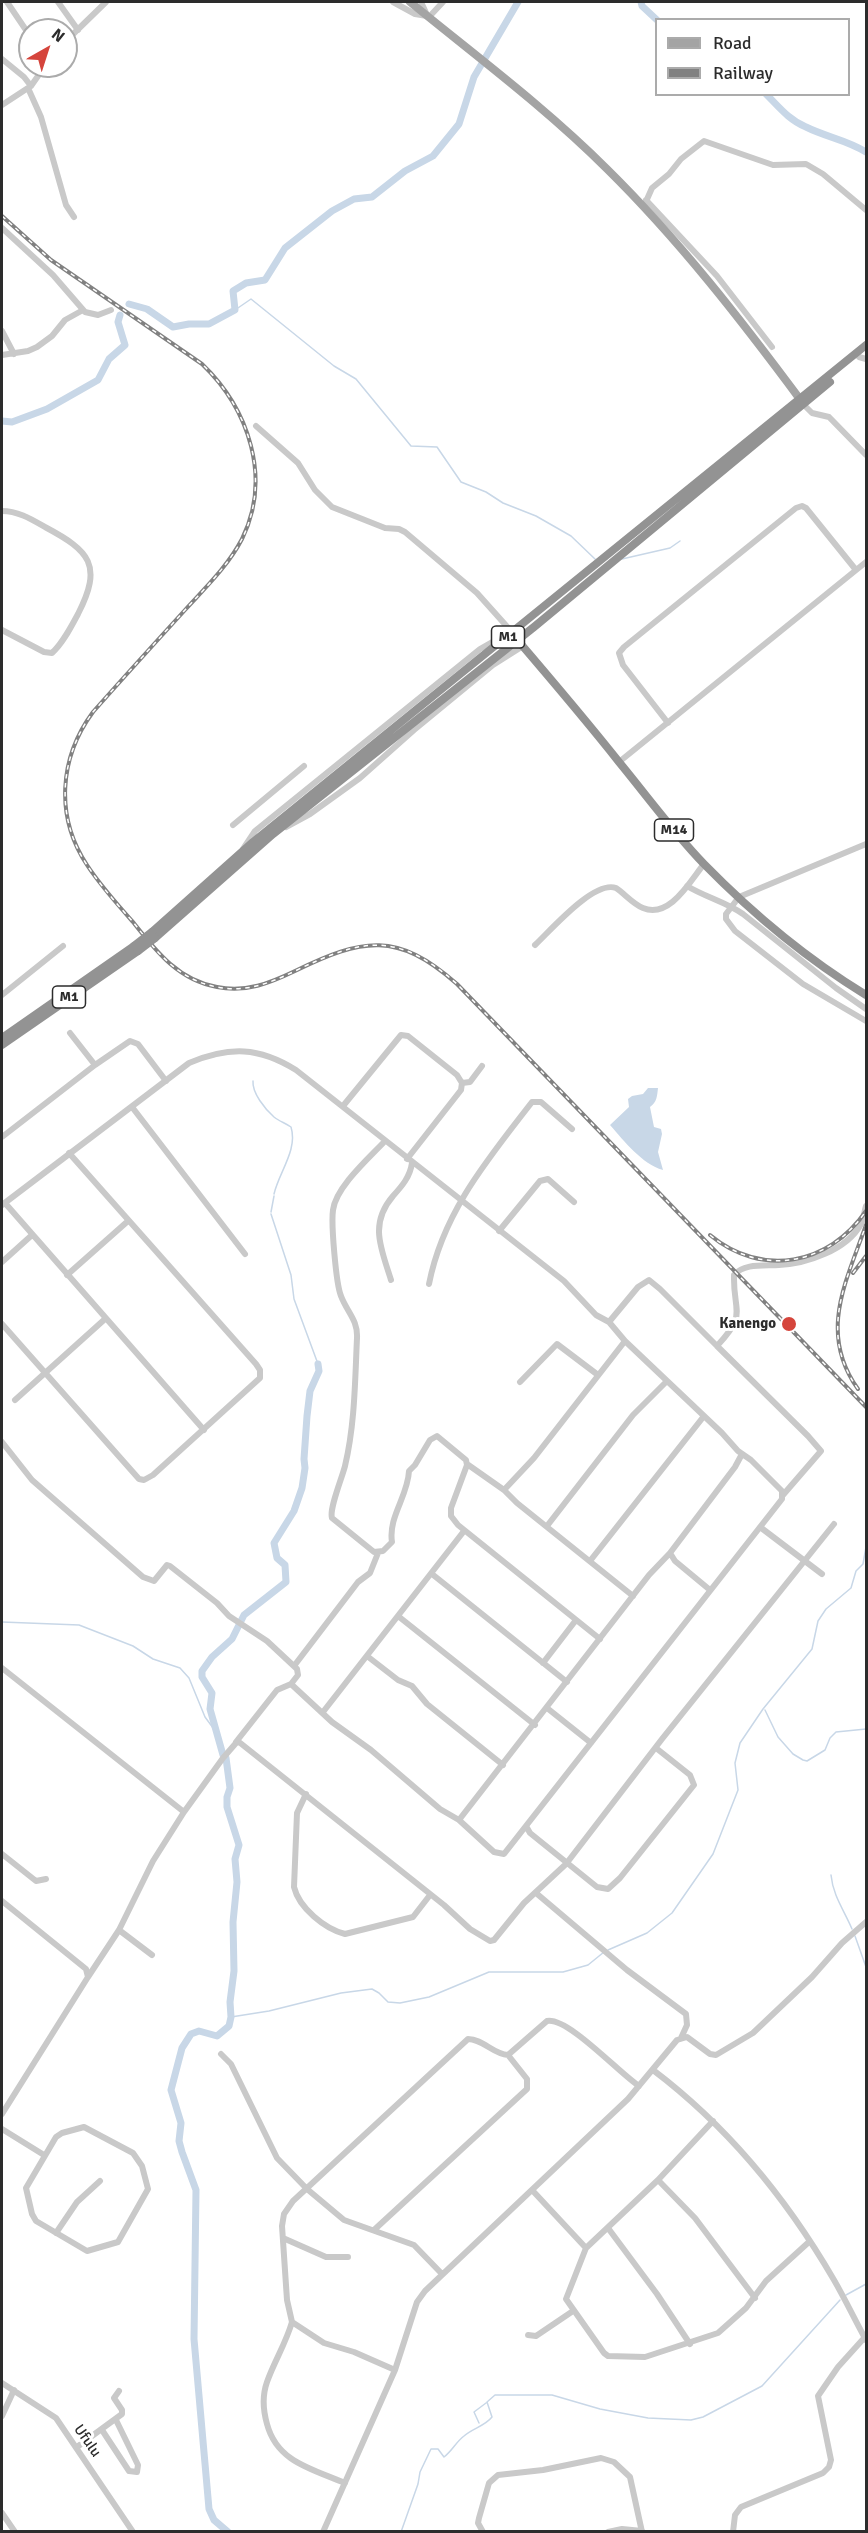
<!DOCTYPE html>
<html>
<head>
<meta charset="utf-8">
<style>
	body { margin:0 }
	#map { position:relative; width:868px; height:2533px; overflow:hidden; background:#fff; font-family:Signika,sans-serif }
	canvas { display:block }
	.frame { position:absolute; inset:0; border:3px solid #2c2c2c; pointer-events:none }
	.legend { position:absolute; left:655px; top:18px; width:195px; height:78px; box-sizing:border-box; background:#fff; border:2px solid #ababab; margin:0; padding:8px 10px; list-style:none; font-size:18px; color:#2c2c2c }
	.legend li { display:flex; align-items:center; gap:12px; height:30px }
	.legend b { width:30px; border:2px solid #ababab }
	.north { position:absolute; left:18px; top:18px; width:60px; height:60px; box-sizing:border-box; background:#fff; border:2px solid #ababab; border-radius:50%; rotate:39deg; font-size:16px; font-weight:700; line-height:24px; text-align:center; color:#2c2c2c }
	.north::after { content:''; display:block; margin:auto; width:21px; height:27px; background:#d5453c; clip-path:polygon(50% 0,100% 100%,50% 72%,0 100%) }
</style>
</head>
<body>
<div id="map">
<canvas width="868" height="2533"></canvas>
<div class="frame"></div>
<ul class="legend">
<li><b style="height:8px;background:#a4a4a4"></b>Road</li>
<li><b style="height:8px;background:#818181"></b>Railway</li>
</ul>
<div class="north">N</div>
</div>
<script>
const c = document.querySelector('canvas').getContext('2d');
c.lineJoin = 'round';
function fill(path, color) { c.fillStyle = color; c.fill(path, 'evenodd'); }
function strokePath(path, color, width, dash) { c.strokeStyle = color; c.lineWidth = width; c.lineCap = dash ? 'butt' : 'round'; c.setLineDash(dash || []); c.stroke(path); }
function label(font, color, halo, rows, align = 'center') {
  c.font = font + ' Signika,sans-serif'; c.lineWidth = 6; c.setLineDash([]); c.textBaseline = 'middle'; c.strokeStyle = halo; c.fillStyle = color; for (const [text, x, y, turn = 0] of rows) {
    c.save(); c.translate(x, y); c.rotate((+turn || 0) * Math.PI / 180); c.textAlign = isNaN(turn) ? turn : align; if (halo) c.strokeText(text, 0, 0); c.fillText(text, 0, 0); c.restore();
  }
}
const water = new Path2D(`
	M648,1088H658C657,1096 657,1102 650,1107L654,1127L661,1129L662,1134L658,1152L663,1170C642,1164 624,1141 610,1125L629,1107L628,1099L632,1096L643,1094Z`);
const stream = new Path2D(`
	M235,310L251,299L334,366L356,379L411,446L437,447L461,482L486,492L503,503L536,516L571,536L595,559
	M622,559L670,548L680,541
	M253,1081C252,1093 265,1109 274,1117C279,1121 285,1123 291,1127C298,1150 279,1172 274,1194
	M271,1212L274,1196
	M271,1214L291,1275L294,1299L318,1364
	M2,1622L79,1625L133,1646L153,1659L180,1668L189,1678L205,1717L219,1736
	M765,1710L778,1737L793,1754L803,1760L807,1761L825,1750L830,1738L836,1732L866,1729
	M831,1875C833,1896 844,1910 852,1929
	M855,1936L866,1967
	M608,1950L647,1933L672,1913L713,1854L738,1790L735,1763L740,1743L763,1709L812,1649L818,1621L826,1609L851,1588L856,1571L863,1564L866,1547
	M231,2017L269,2011L341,1993L372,1989L379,1993L388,2002L400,2003L429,1997L489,1972H563L588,1965L604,1952
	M846,2295L866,2284
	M479,2423L474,2412L486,2403
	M401,2532L418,2484L420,2472L431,2449H438L444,2457C452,2451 456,2442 464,2436C473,2428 485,2426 492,2417L487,2402L495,2395H552L600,2409L648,2418L691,2420L703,2417L762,2386L840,2300`);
const river = new Path2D(`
	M641,2L642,6L657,20
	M766,94C779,107 789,120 806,127C826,137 847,140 866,152
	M129,304L147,309L173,327L189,324H209L235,310L233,291L246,283L265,280L285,248L332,211L354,199L372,197L405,171L433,156L459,124L474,77L518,2
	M2,421L12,422L47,409L98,380L109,359L125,345L118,322L120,315
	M223,1755L210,1709L212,1693L202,1677V1671L212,1657L232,1639L244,1615L286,1582L285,1565L277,1558L274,1543L294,1511L302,1488L305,1468L304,1459L307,1416L310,1391L319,1371L318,1364
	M226,1758L230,1788L227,1797V1807L239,1845L235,1859L237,1882L233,1922L234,1971L230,2002L231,2017L229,2026L217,2036L199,2031L191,2034L182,2048L171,2090L181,2123L179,2141L182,2152L196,2190L194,2339L209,2509L214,2520L228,2532`);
const minor = new Path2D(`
	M7,2L30,36
	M58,2L78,30
	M393,2L415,14L427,16
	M421,2L427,15
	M429,17L443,2
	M66,41L106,2
	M2,59L24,77L31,86
	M28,88L41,117L66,205L74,217
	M2,105L31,86L45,66
	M646,200L717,276L772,347
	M644,206L652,188L669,174L681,159L704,141L773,165L806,164L823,174L866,210
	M2,228L53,275L85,312L98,315L111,310
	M2,331L14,354
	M2,355L28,351L37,347L52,336L65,320L83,310
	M859,357L866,359
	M804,405L812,413L829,417L866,455
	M256,426L298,463L315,490L332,507L385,528L399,529L405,532L477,593L511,631
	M2,511C18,511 31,519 45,527C90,551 103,565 78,614C71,627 63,643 52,653L44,652L2,630
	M668,723L623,665L619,653L624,647L796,508L802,506L806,508L856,570
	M619,762L866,562
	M233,825L304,766
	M286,827L310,814L360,778L414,730L493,665L523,646
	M866,844L739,897L726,914V919L735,931L803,984L866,1021
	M243,849L255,831L480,649L501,637L509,629
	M687,886C705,897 726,902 743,914L836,988L866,1009
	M535,945C551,930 594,880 616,888C625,894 633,904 643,908C670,919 690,881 704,864
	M2,995L63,946
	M70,1033L95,1065
	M462,1083L470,1082L482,1066
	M343,1106L401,1035L408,1036L457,1075L462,1083L461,1090L407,1159
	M132,1107L245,1254
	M2,1137L95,1065L130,1041L138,1044L166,1081
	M385,1141C369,1158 336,1187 333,1210C331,1224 336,1284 341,1296C347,1312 358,1320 357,1338C355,1380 355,1424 345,1466C342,1478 329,1509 332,1518L374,1552L383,1551L392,1542C388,1517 408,1496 409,1471L415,1465L430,1440L437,1436L466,1460L467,1465L451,1508V1516L458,1525L600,1639
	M5,1203L204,1430
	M2,1205L189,1063C230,1046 259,1047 296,1070L564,1281L596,1315L609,1322L625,1341L722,1433L738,1451L751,1460L782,1491V1499L504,1854L494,1852L459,1820L440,1809L371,1750L332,1722L291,1684
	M499,1231L540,1181L548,1179L574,1202
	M2,1262L32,1235
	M67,1275L128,1221
	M391,1280C381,1248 369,1224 393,1196C402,1186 410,1177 412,1163
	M429,1284C443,1212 488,1159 532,1102H541L572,1129
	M609,1322L638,1287L649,1280L660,1289L717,1346C748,1313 733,1313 734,1275C744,1263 764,1266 779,1265C806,1264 847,1250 861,1224C864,1219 864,1212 866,1206
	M2,1324L139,1479L144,1480L153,1475L260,1378V1370L256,1364L69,1153
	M717,1346L808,1436L821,1451L783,1495
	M520,1382L557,1344L598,1375
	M15,1400L105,1319
	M2,1442L32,1480L143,1577L154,1581L167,1565L170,1566L217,1603L229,1616L267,1641L297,1669L298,1675L291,1684L277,1690L236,1742
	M467,1464L504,1490L517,1503L633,1596
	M504,1490L534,1458L625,1341
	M547,1526L633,1415L667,1381
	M760,1527L822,1574
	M590,1561L704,1416
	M432,1574L567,1682
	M710,1590L675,1561L670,1553L735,1467L742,1454
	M398,1616L535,1725
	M367,1656L398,1680L412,1686L427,1704L503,1765
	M543,1663L576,1620
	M294,1666L358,1582L370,1573L378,1553
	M2,1668L184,1812
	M547,1708L591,1743
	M323,1712L464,1531
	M306,1794L297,1813L294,1887C299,1908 325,1929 345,1934L413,1917L430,1895
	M459,1820L649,1575L670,1553
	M526,1826L530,1833L597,1887L608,1889L620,1878L694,1785L690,1775L656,1748
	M2,1854L36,1881L46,1879
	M536,1893L627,1970L686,2014L687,2025L681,2038
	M2,1901L86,1969L88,1977L2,2114
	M119,1930L152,1955
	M88,1977L119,1930L153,1861L184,1812L223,1758L236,1743L239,1742L444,1905L470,1929L490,1941L494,1940L524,1903L566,1864L662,1739L834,1524
	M221,2054L231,2064L277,2158L307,2189L344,2220L414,2245L442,2274
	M653,2070C727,2126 787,2199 834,2280C845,2299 855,2320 866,2340
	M713,2121L658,2180L586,2248L566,2299L604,2353L608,2356L645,2357L718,2333L746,2308L766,2281L810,2241
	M84,2127L133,2153L142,2166L148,2189L118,2242L87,2251L36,2221L32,2214L26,2188L56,2137L62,2133Z
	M2,2129L44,2155
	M658,2180L695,2218L755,2298
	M532,2190L586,2248
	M608,2228L657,2294L690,2344
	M374,2230L527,2089V2079L508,2055
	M56,2233L77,2202L100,2181
	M283,2238L326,2257H348
	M292,2322C286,2343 274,2362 267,2382C262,2396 263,2410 267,2424C277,2462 312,2469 345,2483
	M528,2335L536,2336L573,2311
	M395,2370L354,2352L324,2343L292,2322L287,2300L282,2226L284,2214L293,2201L468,2039C483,2039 493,2054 508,2055L547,2021C568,2017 619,2073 639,2086
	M2,2383L56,2418L133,2532
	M2,2416L14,2390
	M102,2430L129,2471L137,2472L138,2465L116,2420
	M77,2447L122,2414V2410L114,2398L119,2391
	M2,2513L15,2532
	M323,2532L395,2370L417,2302L425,2291L628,2099L677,2040L687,2037L710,2054L716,2055L753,2033L812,1977L842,1943L866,1922
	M483,2532L478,2523L479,2518L489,2483L498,2475L543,2470L601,2458L614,2462L630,2477L642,2532
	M608,2532L622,2529L642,2531
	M733,2532L735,2515L741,2507L823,2473L829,2467L831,2460L818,2396L838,2367L865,2337`);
const major = new Path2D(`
	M410,2C476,56 546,108 607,169C679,240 742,321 802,402`);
const highway = new Path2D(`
	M514,636C550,678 585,719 619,762C647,796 673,832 704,864C752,913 807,959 866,995
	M152,932L253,842L866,345
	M155,938L273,834L534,627L830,382
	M2,1038L134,946
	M2,1045L138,951`);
const rail = new Path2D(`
	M2,216L51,260L202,364C249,409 272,478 242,539C228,566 205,588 185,610C154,644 123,678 93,712C59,758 55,817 87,865C100,885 117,904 133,922C156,951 178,980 217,987C246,993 270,983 295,971C363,938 397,931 457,984L866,1407
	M710,1235C762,1278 829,1265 866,1211
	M853,1273L866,1256
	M858,1389C818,1333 846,1282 866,1225`);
const highwayBridge = new Path2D(`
	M134,946L152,932
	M138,951L155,938`);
const markers = [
	[789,1324,8,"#d5453c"]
];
const shields = [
	[508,637,33],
	[674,830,39],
	[69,997,33]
];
const shieldNames = [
	["M1",508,637],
	["M14",674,830],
	["M1",69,997]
];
const poiNames = [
	["Kanengo",776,1324]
];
const streetNames = [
	["Ufulu",87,2441,55]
];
fill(water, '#c8d7e7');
strokePath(stream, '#c8d7e7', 1.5);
strokePath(river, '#c8d7e7', 7);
strokePath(minor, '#c9c9c9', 6);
strokePath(major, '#a4a4a4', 8);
strokePath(highway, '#939393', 8);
strokePath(rail, '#818181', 4);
strokePath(rail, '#fff', 1.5, [4.5]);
strokePath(highwayBridge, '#939393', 8);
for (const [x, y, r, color] of markers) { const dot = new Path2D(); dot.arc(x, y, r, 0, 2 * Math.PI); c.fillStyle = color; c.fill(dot); strokePath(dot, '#fff', 2); }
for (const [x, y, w] of shields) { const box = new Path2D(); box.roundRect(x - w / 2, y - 11, w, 22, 4.5); c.fillStyle = '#fff'; c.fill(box); strokePath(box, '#2c2c2c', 1.5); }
label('bold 14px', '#2c2c2c', null, shieldNames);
label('bold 15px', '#2c2c2c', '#fff', poiNames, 'right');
label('15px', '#2c2c2c', '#fff', streetNames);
</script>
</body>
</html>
